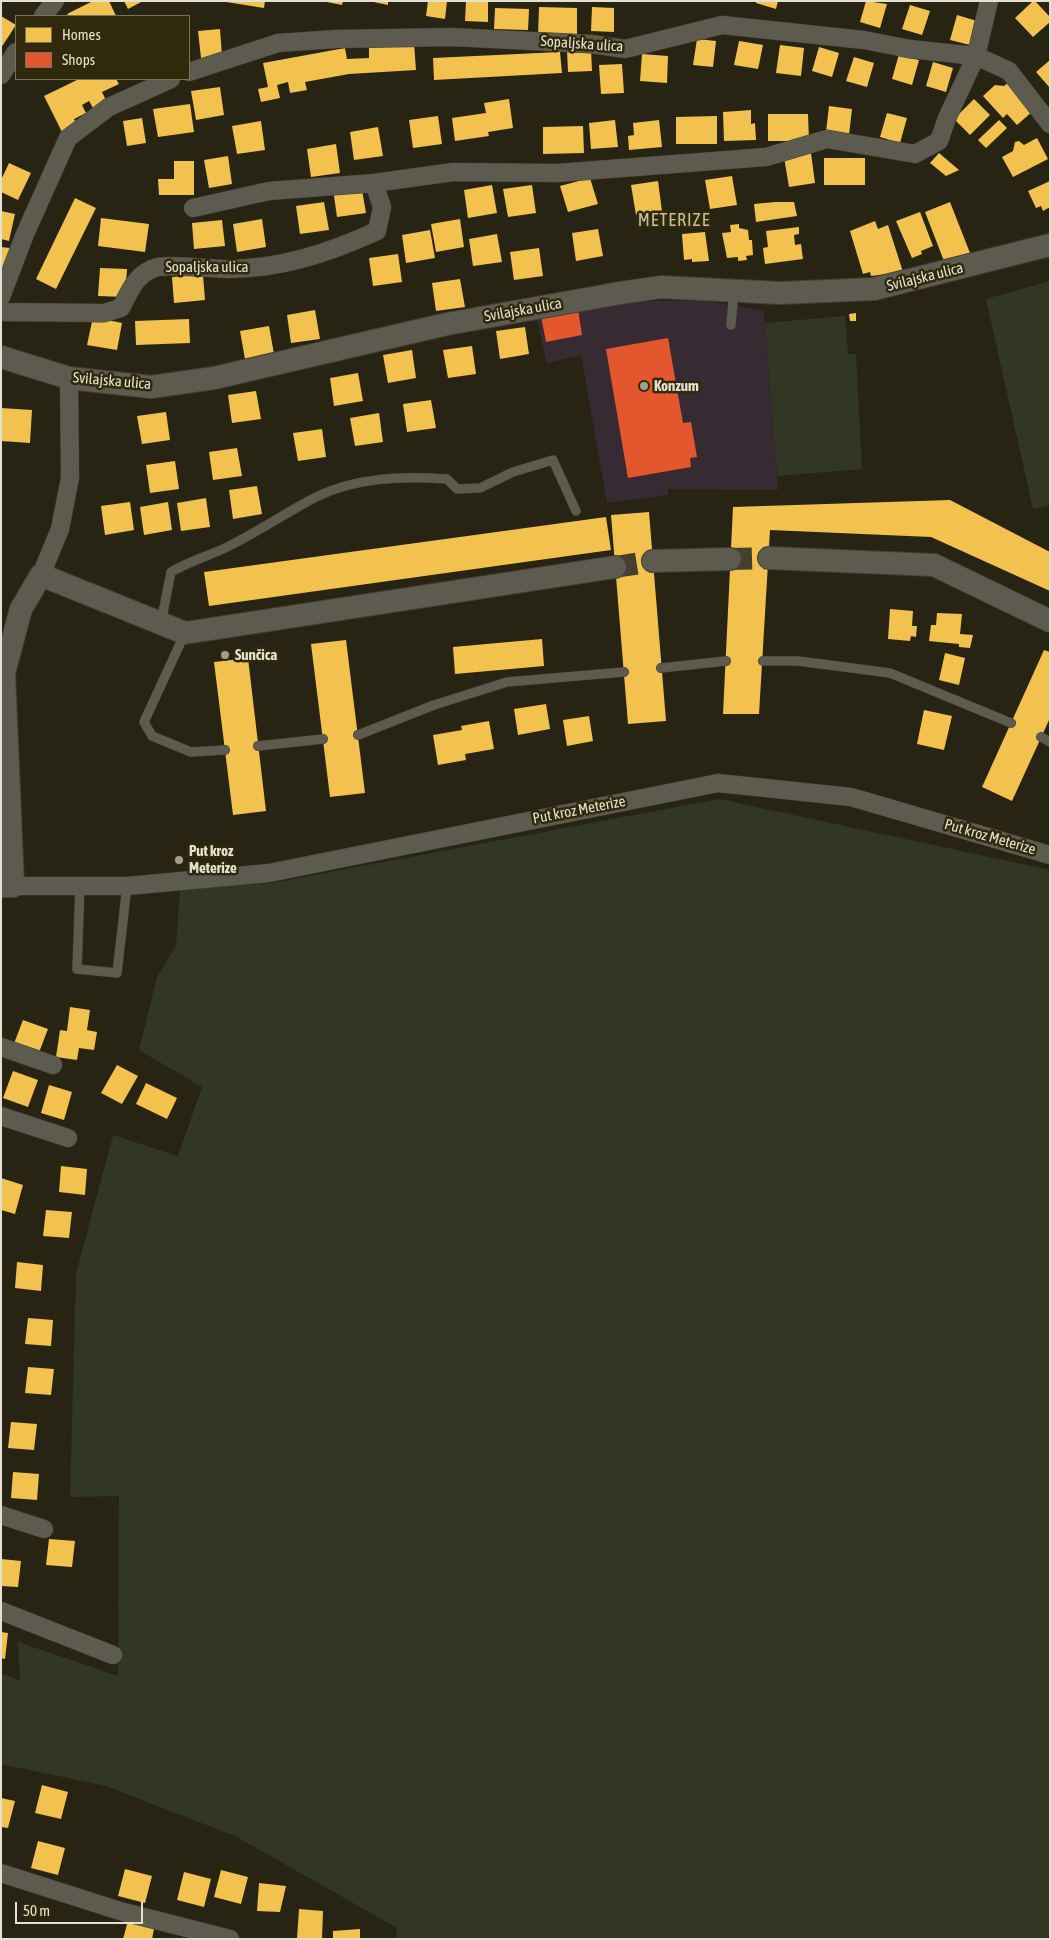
<!DOCTYPE html>
<html>
<head>
<meta charset="utf-8">
<style>
	body { margin:0 }
	#map { position:relative; width:1051px; height:1940px; overflow:hidden; background:#282414; font-family:"Asap Condensed",sans-serif }
	canvas { display:block }
	.frame { position:absolute; inset:0; border:2px solid #e4e1d0; pointer-events:none }
	.legend { position:absolute; left:15px; top:15px; width:175px; height:65px; box-sizing:border-box; background:#30290c; border:1px solid #78735a; margin:0; padding:6px 9px; list-style:none; font-size:15px; color:#e4e1d0 }
	.legend li { display:flex; align-items:center; gap:10px; height:25px }
	.legend b { width:25px; border:1px solid #78735a }
	.scale { position:absolute; left:15px; top:1902px; width:128px; height:22px; box-sizing:border-box; border:2px solid #e4e1d0; border-top:0; padding-left:6px; font-size:15px; line-height:18px; white-space:nowrap; color:#e4e1d0; -webkit-text-stroke:4px #30290c; paint-order:stroke }
</style>
</head>
<body>
<div id="map">
<canvas width="1051" height="1940"></canvas>
<div class="frame"></div>
<ul class="legend">
<li><b style="height:14px;background:#f2c14e"></b>Homes</li>
<li><b style="height:14px;background:#e4572e"></b>Shops</li>
</ul>
<div class="scale">50 m</div>
</div>
<script>
const c = document.querySelector('canvas').getContext('2d');
c.lineJoin = 'round';
function fill(path, color) { c.fillStyle = color; c.fill(path, 'evenodd'); }
function strokePath(path, color, width, dash) { c.strokeStyle = color; c.lineWidth = width; c.lineCap = dash ? 'butt' : 'round'; c.setLineDash(dash || []); c.stroke(path); }
function label(font, color, halo, rows, align = 'center') {
  c.font = font + ' "Asap Condensed",sans-serif'; c.lineWidth = 5; c.setLineDash([]); c.textBaseline = 'middle'; c.strokeStyle = halo; c.fillStyle = color; for (const [text, x, y, turn = 0] of rows) {
    c.save(); c.translate(x, y); c.rotate((+turn || 0) * Math.PI / 180); c.textAlign = isNaN(turn) ? turn : align; if (halo) c.strokeText(text, 0, 0); c.fillText(text, 0, 0); c.restore();
  }
}
const commercial = new Path2D(`
	M643,301H706L764,311L778,490L668,489V495L607,503L581,355L547,363L536,316Z`);
const green = new Path2D(`
	M1050,281V505L1033,509L986,299Z
	M845,316L848,354H856L862,469L777,476L765,323Z
	M719,799L1050,870V1939H396L397,1928L235,1836L106,1786L1,1764V1674L20,1680L18,1642L118,1676L119,1496L70,1497L76,1274L113,1135L178,1156L202,1087L139,1050L157,977L176,946L180,889L272,883Z`);
const homes = new Path2D(`
	M93,1H109L116,16H69L67,14Z
	M124,1H143L128,9Z
	M220,1H265L264,8Z
	M322,1H343L342,5Z
	M369,1H388V5Z
	M428,1H447L445,19L426,16Z
	M466,1H488V22L465,21Z
	M756,1H778L776,9L756,3Z
	M866,1L887,4L880,28L860,22Z
	M1033,1H1035L1050,17V22L1033,37L1015,18Z
	M910,5L930,11L922,35L902,29Z
	M539,7L577,8V36H538Z
	M592,7L614,8V32L591,31Z
	M495,8L529,9L528,30L494,29Z
	M957,15L977,21L970,45L950,40Z
	M1,16L16,25L1,48Z
	M220,29L222,56L201,58L198,31Z
	M697,39L716,41L713,67L693,65Z
	M739,41L763,45L758,69L734,65Z
	M414,43L416,70L349,74L305,82L307,90L290,93L288,82L277,85L280,98L261,102L258,89L268,87L263,63L345,48L347,59L369,58V46Z
	M780,45L804,48L801,76L776,73Z
	M819,47L839,53L832,77L812,71Z
	M591,49L592,71L568,72L567,50Z
	M560,52L562,73L434,80L433,58Z
	M642,54L668,56L667,83L640,81Z
	M899,54L919,60L912,85L892,79Z
	M854,57L874,63L867,87L846,81Z
	M1050,60V88L1036,72Z
	M933,62L953,68L946,92L926,86Z
	M622,64L624,93L601,94L599,65Z
	M79,79H116L119,84L102,92L107,102L93,108L89,101L82,105L86,113L74,119L77,124L62,132L44,96Z
	M1009,82L1033,111L1017,125L1007,114L1003,118L983,96L995,85L1004,86Z
	M220,87L224,115L196,120L191,91Z
	M509,99L513,128L488,132L489,136L455,141L452,118L486,113L484,103Z
	M974,99L990,115L970,135L954,119Z
	M190,104L194,132L158,137L153,109Z
	M829,106L852,109L849,135L826,132Z
	M751,110V124L755,123L756,140L724,141L723,112Z
	M887,113L907,118L900,143L880,137Z
	M768,114H808L809,141H768Z
	M438,116L442,144L413,148L409,120Z
	M717,116V144H676V117Z
	M142,118L146,143L127,146L123,121Z
	M615,120L618,147L591,149L589,123Z
	M659,120L662,147L629,150L628,136L634,135L633,123Z
	M999,120L1007,128L986,148L978,140Z
	M261,121L265,150L237,154L232,126Z
	M583,126L584,153L543,154V127Z
	M378,127L383,156L354,160L350,132Z
	M1037,138L1048,159L1013,177L1002,157L1013,151L1015,142L1019,141L1024,145Z
	M336,144L340,173L311,177L307,149Z
	M811,153L815,183L789,187L784,157Z
	M939,153L959,170L946,176L930,163Z
	M228,156L232,184L209,188L204,160Z
	M824,158H865V185H824Z
	M174,161H194V195H159L158,179H174Z
	M9,163L31,173L18,200L1,192V180Z
	M732,176L737,205L710,209L705,180Z
	M590,178L598,204L568,212L560,186Z
	M658,181L662,211L636,215L631,185Z
	M1050,181V207L1043,211L1041,206L1036,208L1028,191Z
	M361,184L366,213L337,217L333,189Z
	M492,185L497,213L468,218L464,190Z
	M532,185L536,213L508,217L503,189Z
	M75,198L96,208L56,289L36,279Z
	M324,202L329,230L300,234L296,206Z
	M775,202H794L797,216L756,222L754,204Z
	M950,202L970,253L944,261L925,212Z
	M1,211L15,214L9,241L1,239Z
	M920,212L933,246L921,251L922,254L912,258L896,221Z
	M101,218L149,224L145,252L98,246Z
	M262,219L266,247L237,252L233,224Z
	M460,219L464,247L436,252L431,224Z
	M222,220L225,246L194,249L192,223Z
	M875,221L878,229L888,225L903,272L871,276L870,272L863,274L850,231Z
	M739,224V228L748,230L749,240H752L753,255L746,256L747,260L738,261V257L727,258L722,233L731,232L730,225Z
	M799,227V234L794,235L795,245L801,244L803,259L765,264L763,248L768,247L766,231Z
	M598,229L603,256L576,261L572,233Z
	M430,230L435,258L406,263L402,235Z
	M705,232L709,261L692,262V259L684,260L682,234Z
	M497,234L502,262L473,266L469,239Z
	M1,247L10,248L2,283H1Z
	M539,248L543,276L514,280L510,252Z
	M398,254L402,282L373,286L369,258Z
	M100,268L127,269L125,297L98,296Z
	M203,275L205,300L174,303L172,277Z
	M460,279L465,307L436,311L432,283Z
	M315,310L320,339L291,343L287,315Z
	M856,313V321H850L849,314Z
	M93,317L122,323L117,350L87,345Z
	M189,319L190,343L136,345L135,321Z
	M269,326L274,354L245,359L240,331Z
	M525,327L529,354L500,359L496,331Z
	M472,346L476,374L448,378L443,350Z
	M412,350L416,378L388,383L383,355Z
	M358,373L363,401L334,406L330,378Z
	M256,391L261,419L232,423L228,395Z
	M431,400L436,428L407,432L403,404Z
	M1,408L32,410L30,443L1,441Z
	M166,412L170,440L142,444L137,416Z
	M379,413L383,442L355,446L350,418Z
	M322,429L326,457L298,461L293,433Z
	M237,448L242,476L213,480L209,452Z
	M175,461L179,489L150,493L146,465Z
	M257,486L262,514L233,519L229,490Z
	M206,498L210,527L181,531L177,503Z
	M950,500L1050,552V591L931,537L770,530L759,714H723L733,507Z
	M130,502L134,530L105,535L101,506Z
	M168,502L172,530L144,535L140,507Z
	M649,512L666,721L628,724L611,515Z
	M606,517L611,550L209,606L204,572Z
	M890,609L913,611L912,626H917L916,637L911,636L910,641L888,639Z
	M937,613L962,614L960,634L973,635L970,648L959,647V644L929,641L931,625H936Z
	M542,639L544,666L455,674L453,647Z
	M346,640L365,793L330,797L311,644Z
	M1044,650L1050,652V718L1012,801L982,787Z
	M945,653L965,658L959,685L939,680Z
	M248,658L266,811L233,815L214,662Z
	M546,704L550,729L518,735L514,709Z
	M924,710L952,716L944,750L917,744Z
	M589,716L593,741L567,746L563,720Z
	M489,721L494,749L465,754L466,760L438,765L433,735L462,730L461,726Z
	M70,1007L90,1010L87,1030L97,1032L94,1050L79,1048L77,1060L56,1057L60,1030L67,1031Z
	M23,1020L48,1029L38,1055L13,1046Z
	M117,1065L138,1076L122,1104L101,1093Z
	M13,1071L38,1080L28,1107L3,1098Z
	M146,1083L177,1098L167,1119L136,1104Z
	M49,1085L72,1092L64,1120L41,1113Z
	M61,1166L87,1169L85,1195L59,1192Z
	M1,1178L23,1185L15,1214L1,1210Z
	M46,1210L72,1212L69,1238L43,1236Z
	M17,1262L43,1265L41,1291L15,1288Z
	M28,1318L53,1320L51,1346L25,1344Z
	M28,1367L54,1369L51,1395L25,1393Z
	M11,1422L37,1424L34,1450L8,1448Z
	M13,1472L39,1474L37,1500L11,1498Z
	M49,1539L75,1541L72,1567L46,1565Z
	M1,1559L21,1561L18,1587L1,1586Z
	M1,1632L8,1633L5,1659L1,1658Z
	M42,1785L68,1792L61,1819L35,1813Z
	M1,1798L15,1801L8,1828L1,1827Z
	M38,1841L65,1848L58,1875L31,1868Z
	M125,1869L152,1876L145,1903L118,1896Z
	M221,1870L248,1877L241,1904L214,1897Z
	M184,1872L211,1879L204,1907L177,1900Z
	M259,1883L286,1886L280,1912L257,1911Z
	M299,1909L323,1911L322,1939L297,1938Z
	M129,1917L155,1924L152,1939H123Z
	M360,1929V1939H333V1931Z`);
const shops = new Path2D(`
	M578,309L582,335L546,342L541,316Z
	M668,338L683,423L691,422L697,457L690,458L691,467L628,478L606,349Z`);
const tertiaryTunnel = new Path2D(`
	M730,559L769,558
	M615,567L653,561`);
const service = new Path2D(`
	M731,325L734,291
	M161,623L171,572C188,562 205,557 223,549C255,534 285,513 316,497C357,477 403,476 447,479L457,489L480,488L513,472L553,460L576,511
	M185,633L144,722L152,736L191,752L225,750
	M763,661H798L890,673L1011,723
	M661,668L726,661
	M358,735L434,705L507,682L624,672
	M1041,737L1050,742
	M258,746L323,739
	M80,886L77,969L117,973L127,886`);
const minor = new Path2D(`
	M43,16L55,1
	M189,72L278,43L336,39L452,37L591,44L625,49L722,25L864,40L910,49L976,56L1009,71L1050,124
	M1,75L16,52
	M193,208L269,191L374,183
	M1,297L25,234L68,138L109,107L171,79
	M1,312L104,313L121,308C130,290 137,272 158,267C173,264 209,269 227,269C280,269 329,253 377,231L382,207L374,183L453,172L557,173L766,157L827,139L915,154L939,141L947,118L976,56L989,1
	M41,575L60,529L70,478L69,378
	M13,886H127L269,873L718,783L851,797L1050,855
	M1,1047L53,1065
	M1,1116L68,1138
	M1,1515L44,1529
	M1,1611L113,1655
	M1,1873L120,1911L230,1939`);
const tertiary = new Path2D(`
	M1,357L69,378L151,387L214,378L447,324L620,293L661,287L780,293L874,289L1050,245
	M769,558L934,565L1050,621
	M653,561L730,559
	M1,886H13L4,673L21,609L41,575L185,633L615,567`);
const markers = [
	[644,386,5,"#a29f8e"],
	[225,655,5,"#a29f8e"],
	[179,860,5,"#a29f8e"]
];
const streetNames = [
	["Sopaljska ulica",582,44,4],
	["Sopaljska ulica",207,267],
	["Svilajska ulica",925,277,-14],
	["Svilajska ulica",523,310,-10],
	["Svilajska ulica",112,381,5],
	["Put kroz Meterize",579,810,-11],
	["Put kroz Meterize",990,837,16]
];
const poiNames = [
	["Konzum",654,386],
	["Sunčica",235,655],
	["Put kroz",189,851],
	["Meterize",189,868]
];
const quarterNames = [
	["METERIZE",674,220]
];
fill(commercial, '#382a32');
fill(green, '#313724');
fill(homes, '#f2c14e');
fill(shops, '#e4572e');
strokePath(tertiaryTunnel, '#444030', 22, [22, 11]);
strokePath(service, '#434034', 10);
strokePath(minor, '#434034', 19);
strokePath(tertiary, '#434034', 24);
strokePath(service, '#5d5a4f', 9);
strokePath(minor, '#5d5a4f', 18);
strokePath(tertiary, '#5d5a4f', 22);
for (const [x, y, r, color] of markers) { const dot = new Path2D(); dot.arc(x, y, r, 0, 2 * Math.PI); c.fillStyle = color; c.fill(dot); strokePath(dot, '#30290c', 2); }
label('15px', '#e4e1d0', '#30290c', streetNames);
label('bold 15px', '#e4e1d0', '#30290c', poiNames, 'left');
c.letterSpacing = '1px';
label('18px', '#c6bf9e', '#30290c', quarterNames);
c.letterSpacing = '0px';
</script>
</body>
</html>
